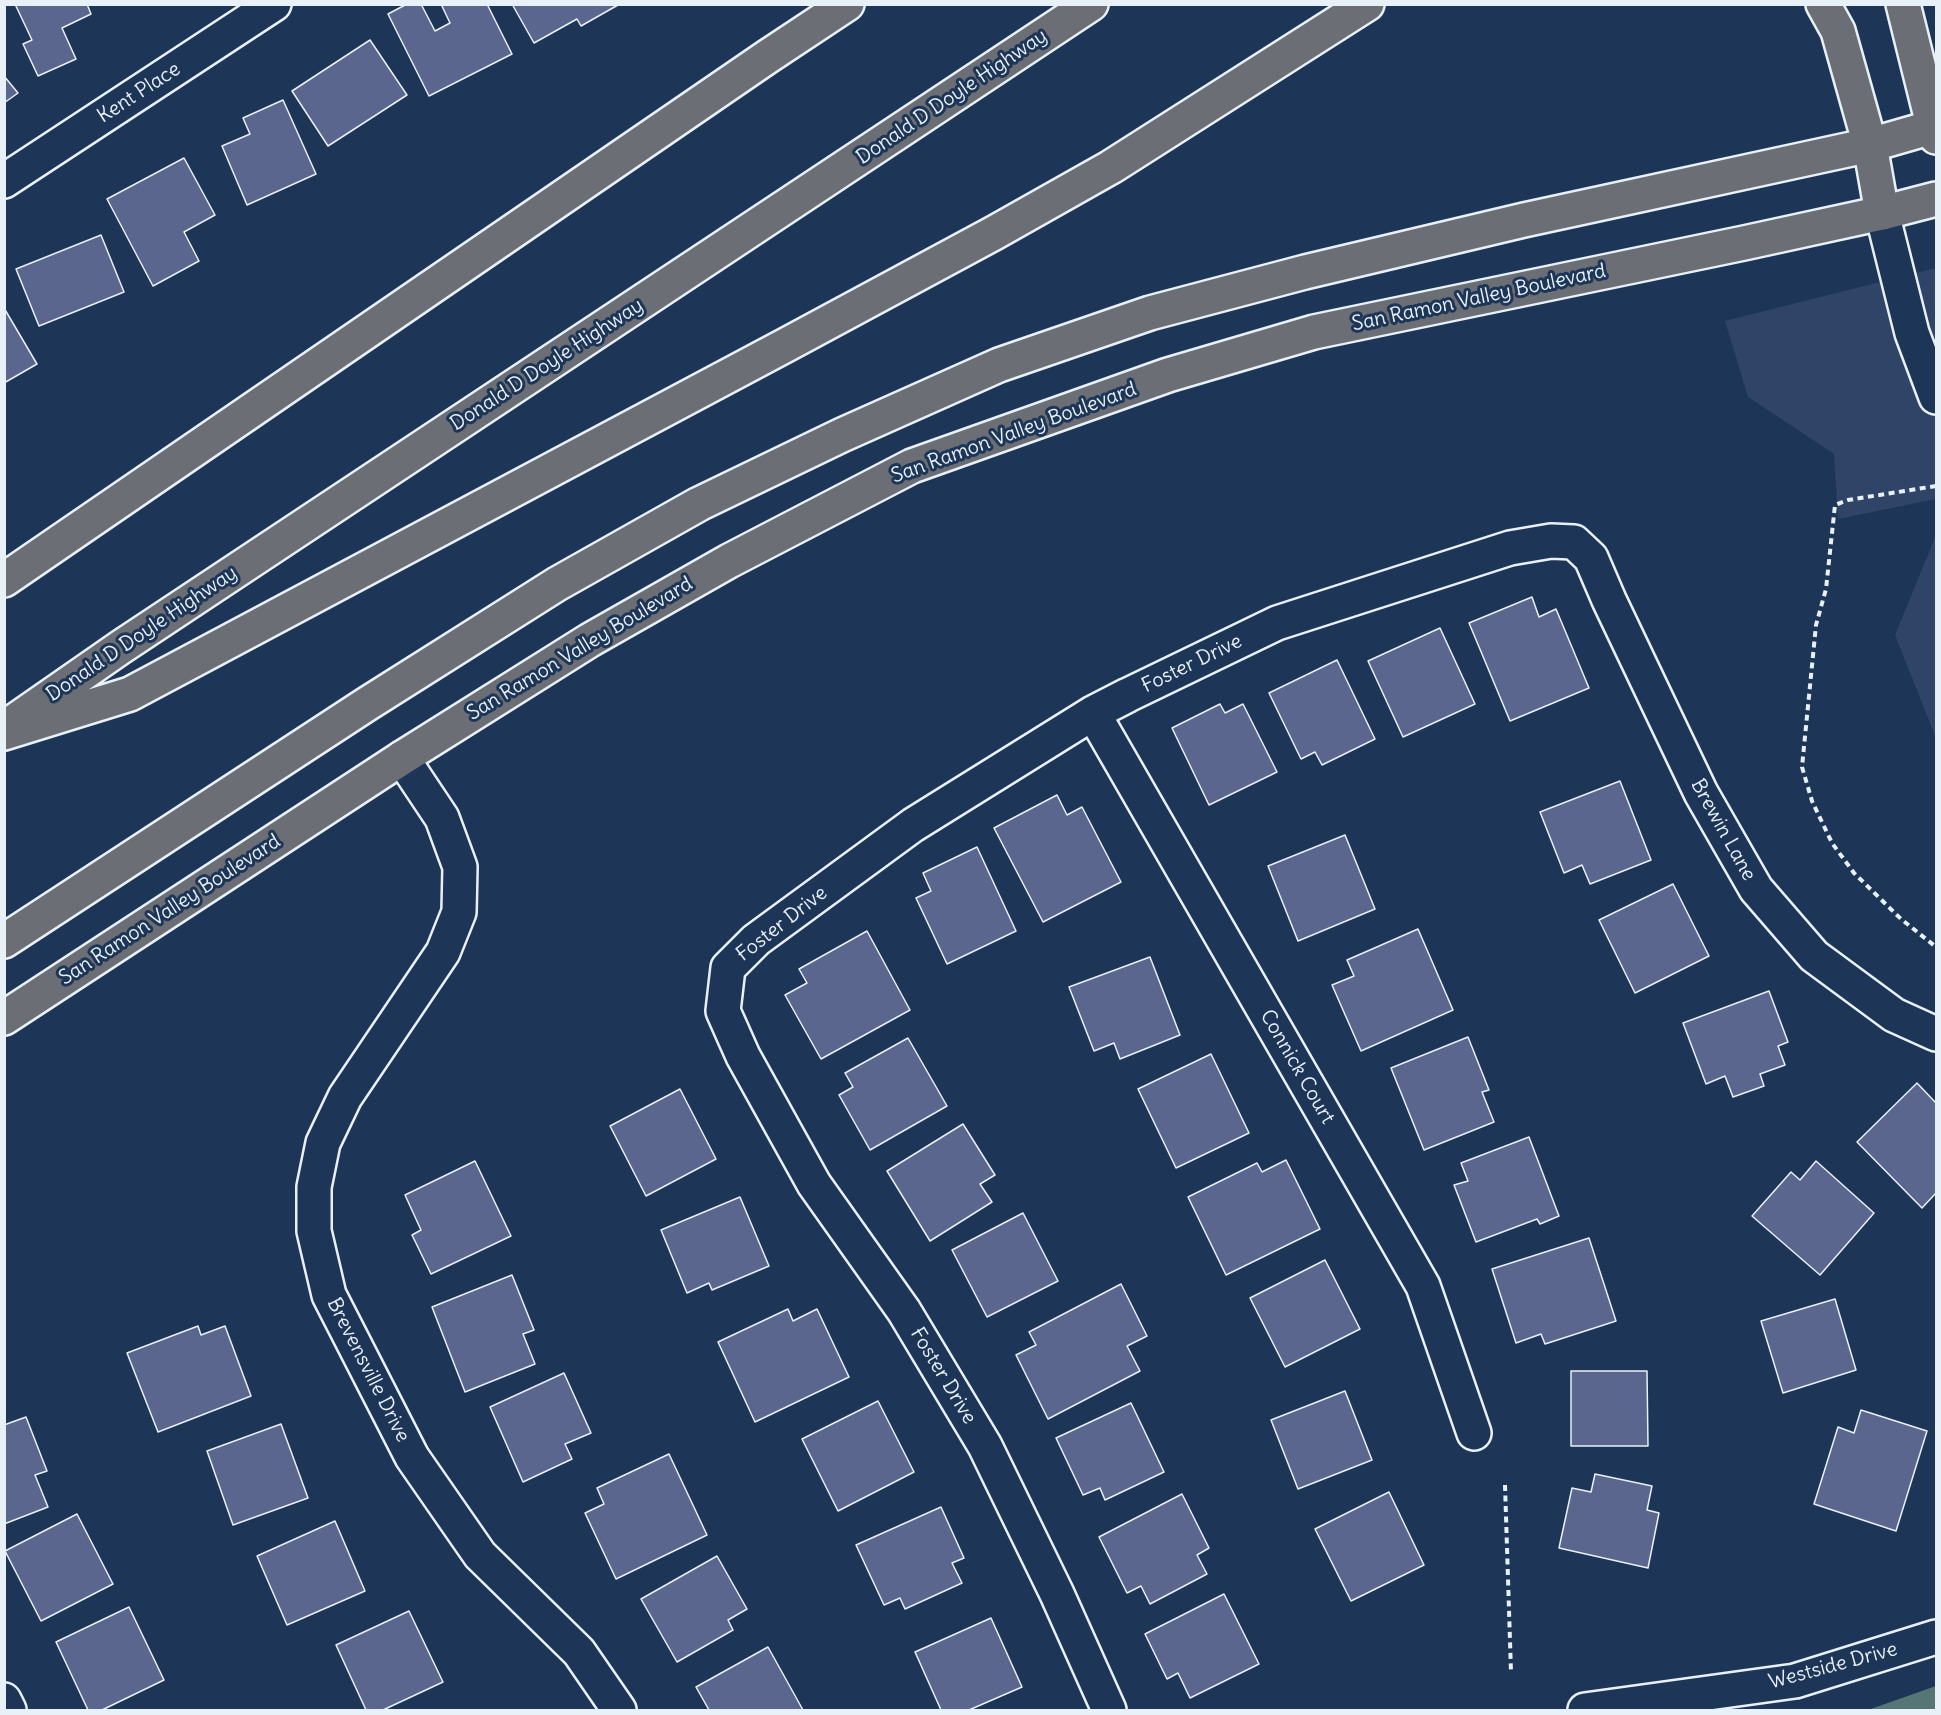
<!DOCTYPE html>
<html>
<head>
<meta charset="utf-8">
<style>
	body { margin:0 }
	#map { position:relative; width:1941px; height:1715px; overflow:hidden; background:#1d3557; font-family:Delius,sans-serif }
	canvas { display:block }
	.frame { position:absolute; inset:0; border:6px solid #e8f1f8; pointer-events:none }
</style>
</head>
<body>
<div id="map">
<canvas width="1941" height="1715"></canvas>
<div class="frame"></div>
</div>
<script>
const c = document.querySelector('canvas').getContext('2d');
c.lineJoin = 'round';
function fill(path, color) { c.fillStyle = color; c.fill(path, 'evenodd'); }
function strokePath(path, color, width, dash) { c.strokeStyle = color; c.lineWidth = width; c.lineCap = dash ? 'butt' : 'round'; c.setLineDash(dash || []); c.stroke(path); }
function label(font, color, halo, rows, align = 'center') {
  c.font = font + ' Delius,sans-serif'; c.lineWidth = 6; c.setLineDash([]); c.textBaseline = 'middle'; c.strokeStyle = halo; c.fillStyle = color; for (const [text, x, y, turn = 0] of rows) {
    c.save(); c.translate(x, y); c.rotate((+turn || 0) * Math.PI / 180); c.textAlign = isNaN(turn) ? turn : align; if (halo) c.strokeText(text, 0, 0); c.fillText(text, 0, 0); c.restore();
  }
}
const built = new Path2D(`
	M1936,268V499L1838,519L1834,454L1748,397L1725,321Z
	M1936,535V738L1895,635Z`);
const green = new Path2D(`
	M1936,1686V1710H1868Z`);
const building = new Path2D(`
	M15,4H87L91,14L62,28L76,59L38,76L23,44L32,40Z
	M407,4H421L435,31L450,23L441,4H487L512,54L429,96L388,14Z
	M512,4H617L618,5L581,26L577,19L534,43Z
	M370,40L407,95L328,146L292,91Z
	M4,76L18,93L4,103Z
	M283,100L316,174L247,205L222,146L250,134L243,118Z
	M184,158L215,215L184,232L199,261L153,286L107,199Z
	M101,235L124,292L39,326L16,269Z
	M4,308L37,364L4,383Z
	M1532,597L1539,617L1556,609L1589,688L1510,721L1469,623Z
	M1440,628L1475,704L1403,737L1368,661Z
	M1337,660L1375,739L1322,765L1315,752L1301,759L1269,693Z
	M1220,704L1225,713L1243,704L1277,772L1209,805L1172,728Z
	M1620,781L1651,860L1590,884L1582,865L1564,873L1540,812Z
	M1057,795L1067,815L1082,807L1121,882L1043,922L994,828Z
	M1345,835L1375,909L1298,941L1268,866Z
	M977,847L1016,931L947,964L916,898L931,891L923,873Z
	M1673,884L1709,956L1635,993L1599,920Z
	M1418,929L1453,1010L1361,1051L1332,985L1354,976L1347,960Z
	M867,931L910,1010L821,1059L785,995L807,983L799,969Z
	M1150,957L1180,1035L1120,1059L1114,1043L1094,1051L1069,987Z
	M1769,991L1788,1042L1778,1046L1785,1065L1760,1074L1764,1086L1733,1097L1725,1076L1706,1084L1683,1023Z
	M1468,1037L1489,1090L1482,1092L1494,1122L1424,1150L1391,1068Z
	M908,1038L947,1106L870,1150L839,1095L853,1087L845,1073Z
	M1211,1054L1249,1133L1176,1168L1138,1089Z
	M1917,1083L1936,1103V1193L1922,1208L1857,1142Z
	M680,1089L716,1159L646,1196L610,1126Z
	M963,1124L995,1175L980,1184L992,1202L930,1241L887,1171Z
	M1529,1137L1559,1216L1540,1224L1537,1219L1476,1242L1454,1185L1468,1181L1461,1163Z
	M1286,1160L1320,1229L1226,1275L1188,1197L1257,1163L1262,1172Z
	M475,1161L511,1236L431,1274L412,1235L421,1230L405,1195Z
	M1816,1161L1874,1213L1820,1275L1752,1216L1791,1172L1800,1180Z
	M740,1197L769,1266L712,1290L709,1283L687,1293L661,1230Z
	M1023,1213L1058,1281L987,1317L952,1250Z
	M1589,1238L1616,1321L1545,1344L1541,1334L1516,1343L1492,1269Z
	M1325,1260L1360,1329L1285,1367L1250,1298Z
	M512,1275L534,1330L523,1334L535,1364L465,1392L432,1307Z
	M1121,1284L1147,1336L1127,1346L1140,1371L1048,1419L1016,1355L1036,1345L1029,1332Z
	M1835,1299L1856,1370L1783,1393L1761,1321Z
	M788,1309L793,1321L817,1309L849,1377L755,1422L718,1342Z
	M198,1326L201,1335L225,1326L251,1396L158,1432L127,1353Z
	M1571,1371H1647L1648,1446H1571Z
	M564,1373L591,1433L565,1444L572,1459L523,1482L490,1407Z
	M1345,1391L1372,1460L1298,1489L1271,1420Z
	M878,1401L914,1472L838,1511L802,1439Z
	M1131,1403L1164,1472L1105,1500L1100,1488L1083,1495L1056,1438Z
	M1861,1410L1927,1431L1896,1531L1814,1504L1838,1427L1854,1433Z
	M26,1417L47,1471L35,1475L48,1507L4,1524V1425Z
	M281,1424L308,1498L233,1525L207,1451Z
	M669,1454L707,1535L616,1579L585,1513L604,1504L597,1488Z
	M1595,1474L1652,1486L1647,1510L1659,1513L1648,1568L1559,1548L1572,1488L1591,1492Z
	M1389,1492L1424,1565L1351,1601L1315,1529Z
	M1182,1494L1209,1548L1197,1555L1207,1574L1150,1604L1141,1586L1127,1593L1099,1537Z
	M941,1507L964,1558L952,1563L962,1583L905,1609L900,1598L884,1605L856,1545Z
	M77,1514L113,1584L41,1621L5,1551Z
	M335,1521L365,1591L287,1625L257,1556Z
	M717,1556L747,1609L728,1620L733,1630L677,1662L641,1599Z
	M1224,1594L1259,1664L1190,1698L1178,1673L1167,1679L1145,1634Z
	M129,1607L164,1680L102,1710H88L56,1642Z
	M409,1611L443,1682L383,1710H366L336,1645Z
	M991,1618L1022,1687L969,1710H941L915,1652Z
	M768,1647L803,1710H709L696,1687Z`);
const path = new Path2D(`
	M1936,486L1848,500L1835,505L1826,589L1816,625L1802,767L1812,801L1832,843L1854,873L1901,919L1936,947
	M1505,1485L1511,1672`);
const minor = new Path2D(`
	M4,181L274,4
	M1882,213L1912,333L1936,397
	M1093,713L1423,1286L1474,1433
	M402,758L442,818L460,867L459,912L443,952L345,1097L323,1143L314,1187V1231L329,1295L412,1457L480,1555L579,1652L619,1710
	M4,1700L9,1710
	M1109,1710L1057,1594L985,1446L904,1311L814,1184L743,1056L723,1011L728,968L756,940L913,825L1093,713L1128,695L1277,623L1510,548L1551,541L1574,542L1591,558L1609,600L1701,793L1756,889L1814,956L1894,1015L1936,1034
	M1585,1710L1795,1681L1936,1637`);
const major = new Path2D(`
	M4,941L367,704L557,584L699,504L842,435L999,365L1150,313L1305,272L1524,220L1870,145L1936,126
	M4,1018L402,758L590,640L729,561L912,466L1168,375L1314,332L1744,243L1882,213L1936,199`);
const highway = new Path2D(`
	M1823,4L1838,31L1870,145L1882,213
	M1903,4L1936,137
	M4,580L767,57L847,4
	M16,720L121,647L1091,4
	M4,733L130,694L786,345L994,233L1111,167L1367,4`);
const streetNames = [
	["Kent Place",139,93,-33],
	["Donald D Doyle Highway",952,97,-34],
	["San Ramon Valley Boulevard",1479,298,-12],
	["Donald D Doyle Highway",547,365,-33],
	["San Ramon Valley Boulevard",1014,433,-20],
	["Donald D Doyle Highway",142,634,-34],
	["San Ramon Valley Boulevard",580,649,-31],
	["Foster Drive",1192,664,-26],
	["Brewin Lane",1723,830,61],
	["San Ramon Valley Boulevard",170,910,-33],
	["Foster Drive",782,924,-38],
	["Connick Court",1297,1067,60],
	["Brevensville Drive",368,1370,63],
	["Foster Drive",943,1376,59],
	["Westside Drive",1833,1666,-15]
];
fill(built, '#304468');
fill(green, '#567675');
fill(building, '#5b668e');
strokePath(building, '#e8f1f8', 1.5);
strokePath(minor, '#e8f1f8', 38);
strokePath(major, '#e8f1f8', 38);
strokePath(highway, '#e8f1f8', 38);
strokePath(path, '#e8f1f8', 4, [6, 4.5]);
strokePath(minor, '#1d3557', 33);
strokePath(major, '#6b6f75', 33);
strokePath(highway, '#6b6f75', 33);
label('20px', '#e8f1f8', '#1d3557', streetNames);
</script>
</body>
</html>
